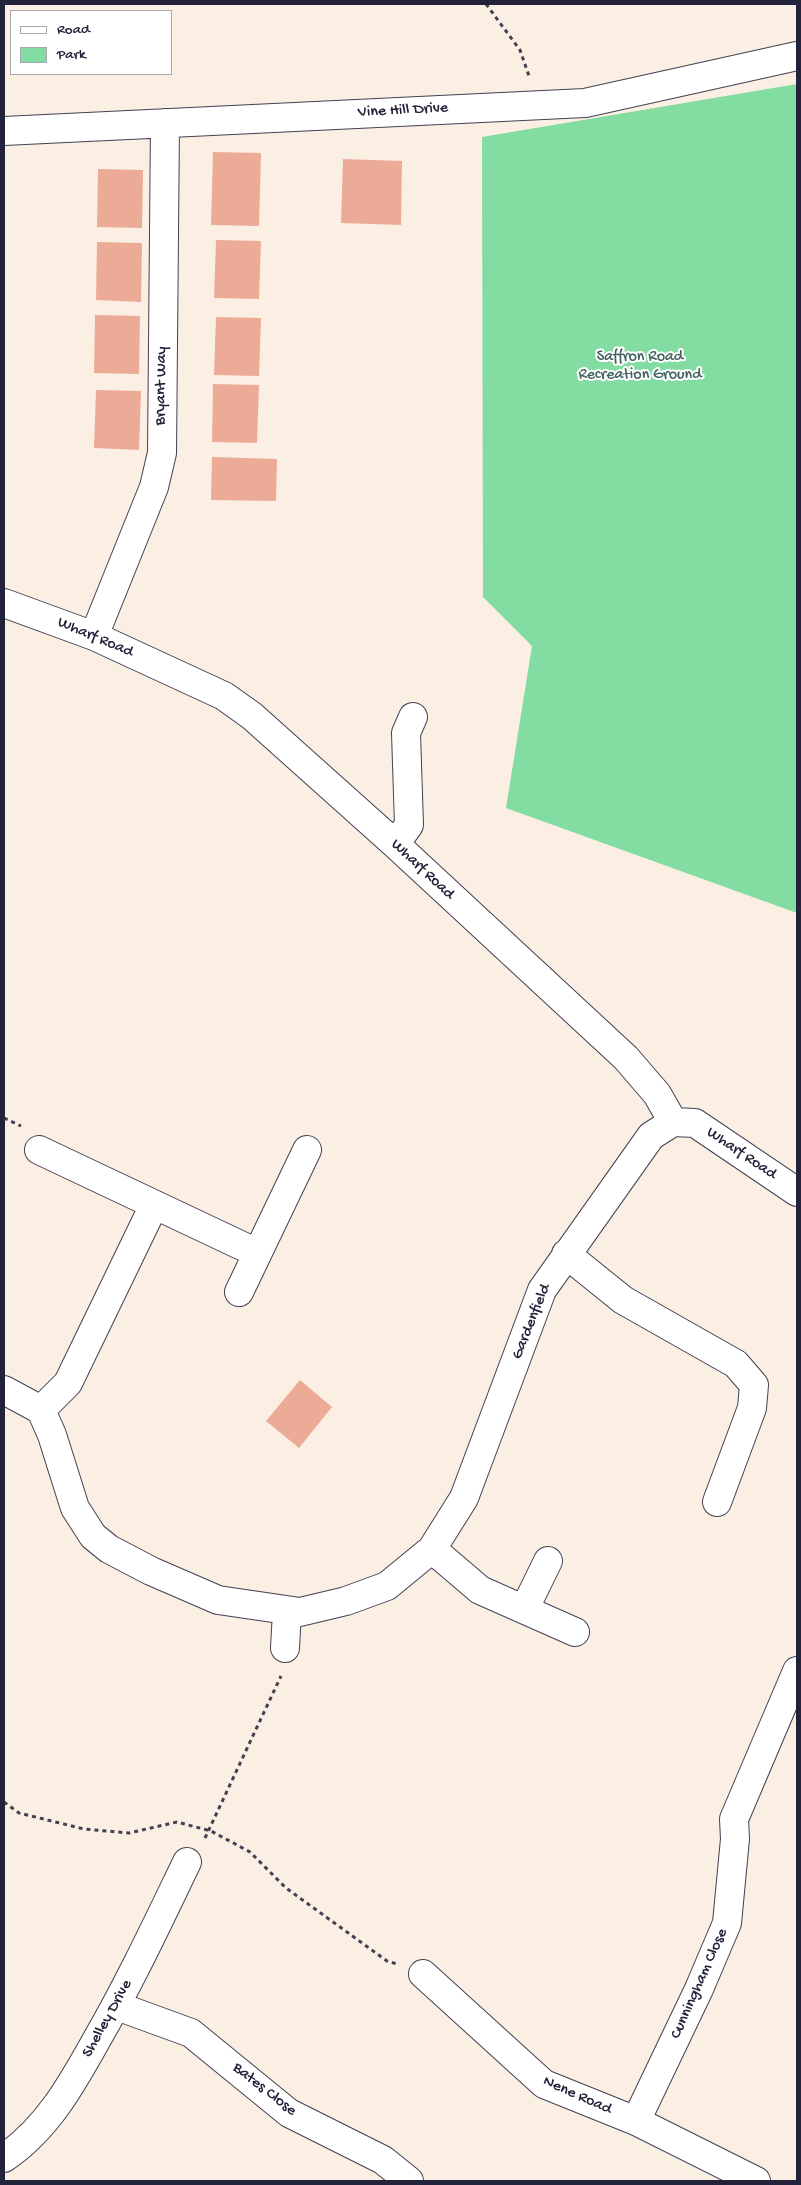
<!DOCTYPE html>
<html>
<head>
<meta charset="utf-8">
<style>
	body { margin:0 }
	#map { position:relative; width:801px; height:2185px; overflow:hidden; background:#faefe2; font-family:"Gochi Hand",sans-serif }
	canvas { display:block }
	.frame { position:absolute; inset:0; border:5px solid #22223b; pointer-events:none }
	.legend { position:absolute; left:10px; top:10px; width:162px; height:65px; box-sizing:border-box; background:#fff; border:1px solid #a7a7b1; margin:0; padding:6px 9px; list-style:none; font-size:15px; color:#22223b }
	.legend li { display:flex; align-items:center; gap:10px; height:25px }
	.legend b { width:25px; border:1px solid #a7a7b1 }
</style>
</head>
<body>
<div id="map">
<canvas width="801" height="2185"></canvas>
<div class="frame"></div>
<ul class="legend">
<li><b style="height:6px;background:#fff"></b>Road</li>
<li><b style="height:14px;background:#83dca2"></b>Park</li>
</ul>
</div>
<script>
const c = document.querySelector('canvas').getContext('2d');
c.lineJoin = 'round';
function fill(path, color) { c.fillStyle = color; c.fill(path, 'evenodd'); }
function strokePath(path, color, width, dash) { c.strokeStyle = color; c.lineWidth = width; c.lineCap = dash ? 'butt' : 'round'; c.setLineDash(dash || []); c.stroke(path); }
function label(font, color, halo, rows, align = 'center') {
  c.font = font + ' "Gochi Hand",sans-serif'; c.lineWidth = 4; c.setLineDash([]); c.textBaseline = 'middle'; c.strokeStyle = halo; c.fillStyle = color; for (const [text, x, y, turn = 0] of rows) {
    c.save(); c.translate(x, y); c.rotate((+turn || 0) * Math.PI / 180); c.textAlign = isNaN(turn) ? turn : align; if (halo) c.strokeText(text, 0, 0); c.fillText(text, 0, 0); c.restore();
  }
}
const green = new Path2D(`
	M797,84V913L506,808L532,646L483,597L482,137Z`);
const building = new Path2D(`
	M213,152L261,153L259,226L211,225Z
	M343,159L402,161L401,225L341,223Z
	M98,169L143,170L142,228L97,227Z
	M216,240L261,241L259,299L214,298Z
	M97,242L142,243L141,302L96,300Z
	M95,315L140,316L139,374L94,373Z
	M216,317L261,318L259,376L214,375Z
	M213,384L259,385L257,443L212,442Z
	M96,390L141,391L139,450L94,448Z
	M212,457L277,459L276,501L211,500Z
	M300,1380L332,1407L299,1448L266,1421Z`);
const path = new Path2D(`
	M486,4L520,50L529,76
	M4,1118L21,1126
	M4,1802L19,1813L84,1829L129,1833L177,1822L211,1831L250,1852L286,1888L387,1961L397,1964
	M205,1838L281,1676`);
const minor = new Path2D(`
	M4,131L585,103L797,56
	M4,603L94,636L224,696L252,716L395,844L626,1058L657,1094L673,1122L695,1123L797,1192
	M94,636L154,487L162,453L165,123
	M395,844L409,825L406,733L413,717
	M39,1150L257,1253
	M566,1254L623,1300L736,1364L754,1385L752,1408L717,1502
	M239,1292L307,1150
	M4,1390L41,1410L52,1435L75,1508L93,1536L109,1549L151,1571L218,1600L300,1612L346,1601L387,1586L432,1549L464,1498L542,1290L651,1136L673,1122
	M41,1410L68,1383L154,1205
	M432,1549L480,1590L575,1632
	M525,1608L548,1561
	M285,1648L287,1611
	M423,1974L544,2084L636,2121L756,2181
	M117,2006L191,2033L289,2113L383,2160L409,2181
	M636,2121L699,1989L727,1923L735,1839L734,1819L797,1671
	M4,2158C47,2129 72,2084 97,2039C130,1982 158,1922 187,1862`);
const streetNames = [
	["Vine Hill Drive",403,111,-3],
	["Bryant Way",162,386,-89],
	["Wharf Road",95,638,23],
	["Wharf Road",422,870,43],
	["Wharf Road",741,1154,34],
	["Gardenfield",532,1322,-68],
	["Cunningham Close",700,1984,-66],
	["Shelley Drive",108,2019,-61],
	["Bates Close",264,2090,38],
	["Nene Road",577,2096,24]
];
const parkNames = [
	["Saffron Road",640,358],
	["Recreation Ground",640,376]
];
fill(green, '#83dca2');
fill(building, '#ecab97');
strokePath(minor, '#424154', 30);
strokePath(path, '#424154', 3, [4, 4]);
strokePath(minor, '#fff', 28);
label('16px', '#22223b', '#fff', streetNames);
label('16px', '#44635f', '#fff', parkNames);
</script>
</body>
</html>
